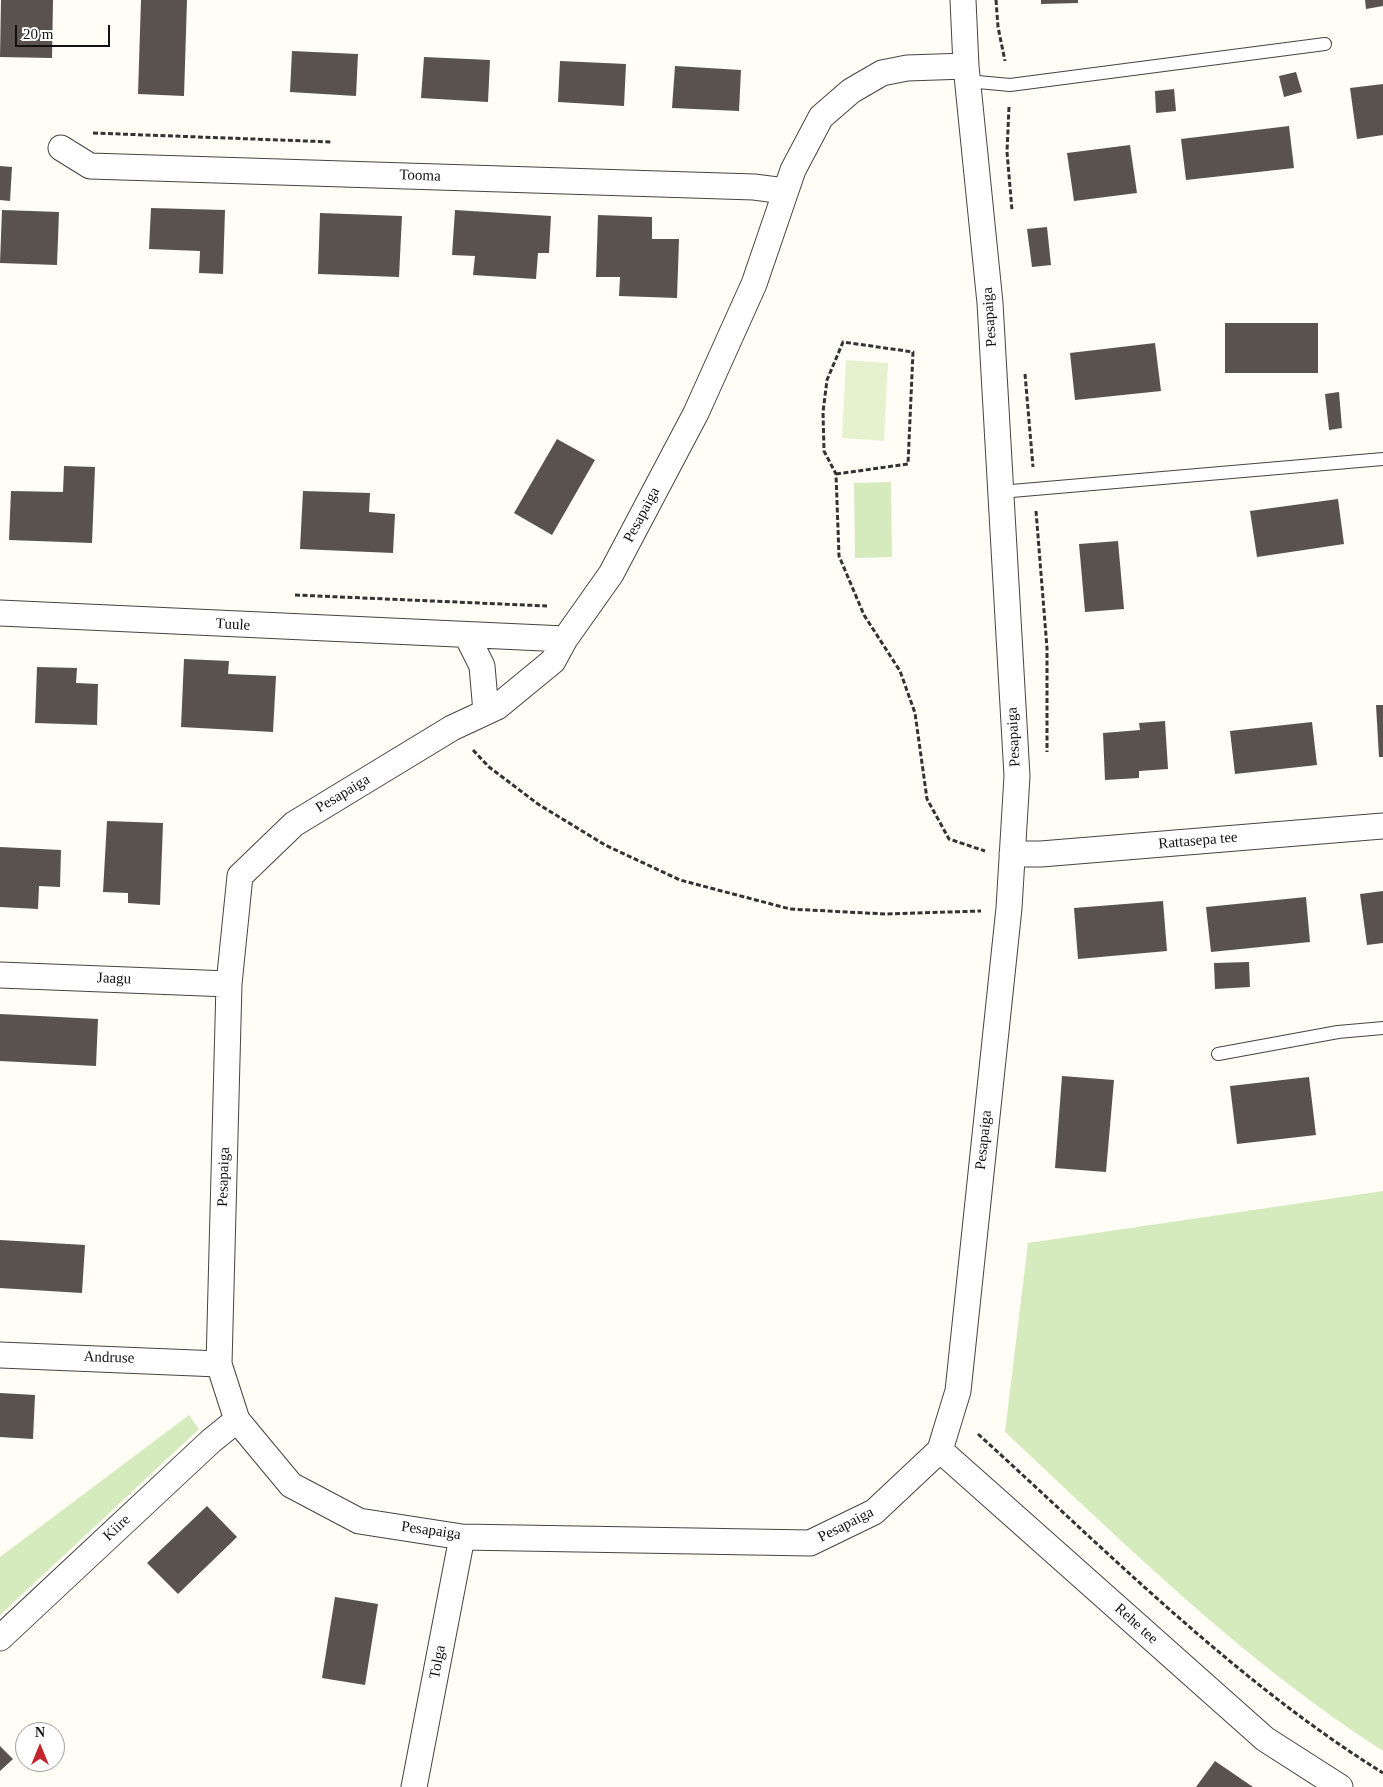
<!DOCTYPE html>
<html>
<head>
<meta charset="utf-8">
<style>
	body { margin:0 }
	#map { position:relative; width:1383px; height:1787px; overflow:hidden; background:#fffdf5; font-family:"Times New Roman",serif }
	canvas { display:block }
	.north { position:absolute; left:15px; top:1722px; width:50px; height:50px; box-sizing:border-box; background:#fff; border:1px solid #a0a0a0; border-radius:50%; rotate:0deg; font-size:14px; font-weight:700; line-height:20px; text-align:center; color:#111 }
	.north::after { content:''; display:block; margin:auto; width:18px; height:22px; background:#c4262e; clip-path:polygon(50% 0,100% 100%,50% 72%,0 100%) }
	.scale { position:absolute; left:15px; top:25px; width:95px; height:22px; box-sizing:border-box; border:2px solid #111; border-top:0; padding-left:6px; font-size:15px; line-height:18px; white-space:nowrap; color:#111; -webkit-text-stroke:4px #fff; paint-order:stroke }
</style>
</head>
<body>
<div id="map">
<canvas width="1383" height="1787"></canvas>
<div class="north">N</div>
<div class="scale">20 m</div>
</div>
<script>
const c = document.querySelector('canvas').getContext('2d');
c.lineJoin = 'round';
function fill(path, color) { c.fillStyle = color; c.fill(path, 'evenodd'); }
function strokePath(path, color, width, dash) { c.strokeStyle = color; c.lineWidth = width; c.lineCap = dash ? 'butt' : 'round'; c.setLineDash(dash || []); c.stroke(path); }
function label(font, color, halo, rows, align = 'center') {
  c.font = font + ' "Times New Roman",serif'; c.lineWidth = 5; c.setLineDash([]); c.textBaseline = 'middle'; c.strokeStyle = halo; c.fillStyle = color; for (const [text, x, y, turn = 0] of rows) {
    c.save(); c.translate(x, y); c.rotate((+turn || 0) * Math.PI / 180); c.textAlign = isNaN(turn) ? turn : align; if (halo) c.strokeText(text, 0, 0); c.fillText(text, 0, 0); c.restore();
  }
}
const green = new Path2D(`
	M891,482L892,557L855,558L854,483Z
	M1383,1191V1751C1244,1662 1125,1544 1005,1432L1028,1243Z
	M189,1415L199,1429L0,1615V1557Z`);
const pitch = new Path2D(`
	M846,360L888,363L884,441L842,438Z`);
const building = new Path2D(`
	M1,0H53L52,58L0,57Z
	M141,0H187L184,96L138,94Z
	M1041,0H1078V3L1041,4Z
	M1365,0H1383V6L1366,9Z
	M292,51L358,54L356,96L290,92Z
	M424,57L490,60L488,102L421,98Z
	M560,61L626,64L624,106L558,102Z
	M675,66L741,70L739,111L672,108Z
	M1296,72L1302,92L1284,97L1279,76Z
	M1383,84V135L1357,139L1350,88Z
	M1174,89L1176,111L1156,113L1155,91Z
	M1289,126L1294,168L1186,180L1181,139Z
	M1130,145L1137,193L1074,201L1067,153Z
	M0,166L12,167L10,201L0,200Z
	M151,208L225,210L223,274L199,273L200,251L149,249Z
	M2,210L59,212L57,265L0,263Z
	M455,210L551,216L549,253H538L536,279L473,275L475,256L452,255Z
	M320,213L402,216L399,277L318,274Z
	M598,215L652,217V239H679L677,298L619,296L620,277H596Z
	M1047,227L1051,265L1032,267L1027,229Z
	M1225,323H1318V373H1225Z
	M1155,343L1161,391L1075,400L1070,353Z
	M1339,392L1342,428L1329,430L1325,394Z
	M557,439L595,460L552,535L514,513Z
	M64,466L95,467L92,543L9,540L11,491L63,492Z
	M303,491L370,493L369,512L395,514L393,553L300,549Z
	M1338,499L1344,544L1257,557L1250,511Z
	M1118,541L1124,609L1085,612L1079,544Z
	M184,659L229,661L228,674L276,676L273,732L181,727Z
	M37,667L77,668L76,683L98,684L97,725L35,723Z
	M1376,705H1383V757H1379Z
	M1165,721L1168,769L1139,771V778L1105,780L1103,733L1140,730L1139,723Z
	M1312,722L1317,765L1235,774L1230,731Z
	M107,821L163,823L160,905L128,903V893L103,892Z
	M0,847L61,850L60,887L39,886L38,909L0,907Z
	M1383,891V943L1367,945L1360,894Z
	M1306,897L1310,942L1211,952L1206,907Z
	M1163,901L1167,951L1078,959L1074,908Z
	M1249,962L1250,987L1215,989L1214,963Z
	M0,1014L98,1019L96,1066L0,1061Z
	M1062,1076L1114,1080L1106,1172L1055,1168Z
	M1309,1077L1316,1135L1237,1144L1230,1086Z
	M0,1240L85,1245L82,1293L0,1288Z
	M0,1393L35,1395L33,1439L0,1437Z
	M207,1506L237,1537L178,1594L147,1563Z
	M335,1597L378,1604L365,1685L322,1678Z
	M0,1746L13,1759L0,1771Z
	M1215,1761L1253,1787H1196Z`);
const path = new Path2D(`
	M996,0L998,27L1005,61
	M1009,107L1007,152L1012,210
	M93,133L332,142
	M1025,374L1033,467
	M836,474L908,464L913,352L843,342L827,380L823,412L824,451L836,474L839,556L864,615L900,671L915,713L927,799L949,839L985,851
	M1036,511L1047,648V752
	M295,595L547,606
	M473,750L489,767L538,804L605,845L680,880L790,909L885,914L981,911
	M978,1434C1108,1552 1234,1680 1383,1773`);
const lane = new Path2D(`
	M967,81L1010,85L1325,44
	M1000,492L1383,459
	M1218,1054L1338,1032L1383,1028`);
const street = new Path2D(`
	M963,0L966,66L990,303L1017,776L1009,908L958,1391L940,1450L874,1512L810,1543L462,1537L359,1521L291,1485L237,1420L219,1364L229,984L240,876L294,824L452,728L497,707L553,661L565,639L611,574L696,413L754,284L793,170L821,117L851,91L882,73L907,68L966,66
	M61,148L90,166L754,187L785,191
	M0,613L565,639
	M467,636L482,666L486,712
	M1012,854H1041L1383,826
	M0,975L229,984
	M0,1355L219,1364
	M940,1450L1265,1739L1340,1787
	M0,1638L211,1441L237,1420
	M414,1787L462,1537`);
const streetNames = [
	["Tooma",420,176,2],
	["Pesapaiga",990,317,-94],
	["Pesapaiga",642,515,-62],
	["Tuule",233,625,3],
	["Pesapaiga",1014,737,-93],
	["Pesapaiga",343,794,-31],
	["Rattasepa tee",1198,841,-5],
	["Jaagu",114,979,2],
	["Pesapaiga",984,1140,-84],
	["Pesapaiga",224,1177,-88],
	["Andruse",109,1358,2],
	["Pesapaiga",846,1525,-27],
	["Kiire",117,1528,-43],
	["Pesapaiga",431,1531,8],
	["Rehe tee",1136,1624,42],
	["Tolga",438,1662,-79]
];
fill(green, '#d5ebbd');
fill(pitch, '#e6f2cf');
fill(building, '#5a524d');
strokePath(lane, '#444', 14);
strokePath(street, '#444', 27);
strokePath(path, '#333', 3, [5, 2.5]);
strokePath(lane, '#fff', 12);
strokePath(street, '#fff', 25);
label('15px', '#111', '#fff', streetNames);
</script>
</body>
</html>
